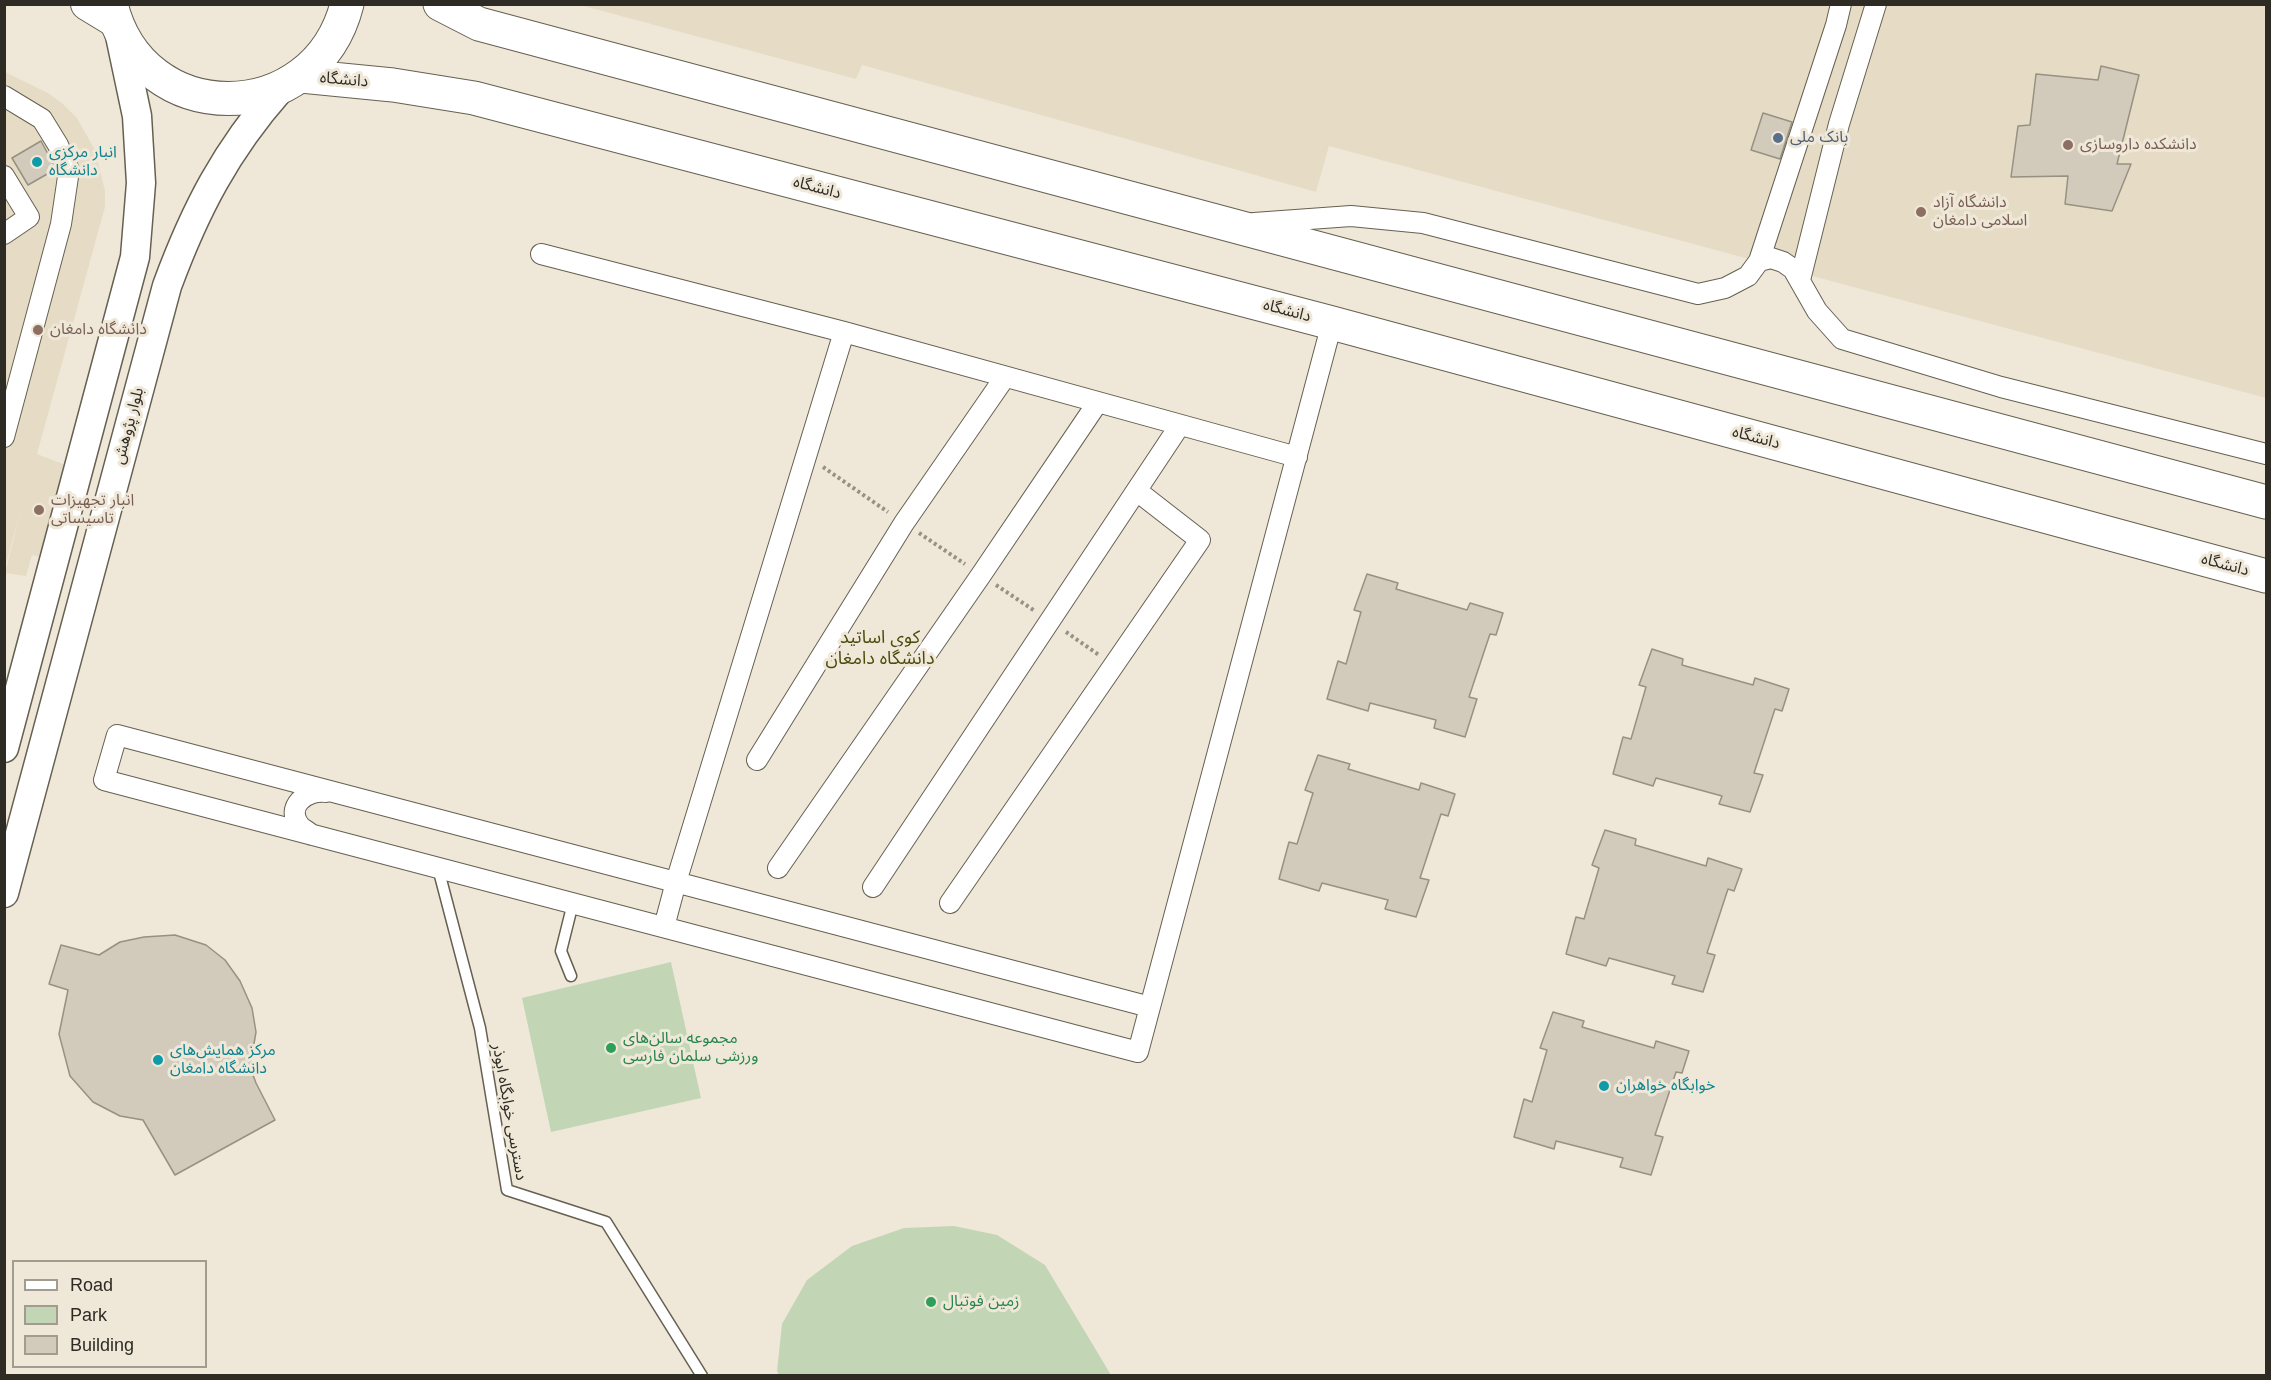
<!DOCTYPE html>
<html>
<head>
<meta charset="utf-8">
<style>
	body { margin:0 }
	#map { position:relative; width:2271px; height:1380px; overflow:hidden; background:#efe8d8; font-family:Helvetica,sans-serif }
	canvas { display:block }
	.frame { position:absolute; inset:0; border:6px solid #2e2b25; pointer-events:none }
	.legend { position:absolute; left:12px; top:1260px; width:195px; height:108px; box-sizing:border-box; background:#efe8d8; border:2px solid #a29c90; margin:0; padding:8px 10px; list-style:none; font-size:18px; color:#2e2b25 }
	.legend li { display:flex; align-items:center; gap:12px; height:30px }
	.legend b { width:30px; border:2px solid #a29c90 }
</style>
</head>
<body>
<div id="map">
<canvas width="2271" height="1380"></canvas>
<div class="frame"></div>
<ul class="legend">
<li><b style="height:8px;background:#fff"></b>Road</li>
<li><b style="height:16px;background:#c2d6b5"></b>Park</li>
<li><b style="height:16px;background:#d2cbbb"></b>Building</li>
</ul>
</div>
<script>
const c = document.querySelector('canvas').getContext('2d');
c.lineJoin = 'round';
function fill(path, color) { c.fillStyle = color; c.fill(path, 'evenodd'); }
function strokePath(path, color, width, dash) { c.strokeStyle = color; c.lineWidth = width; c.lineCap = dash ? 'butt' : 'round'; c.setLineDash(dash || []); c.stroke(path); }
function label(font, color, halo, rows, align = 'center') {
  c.font = font + ' Helvetica,"Noto Sans Arabic",sans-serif'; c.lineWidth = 6; c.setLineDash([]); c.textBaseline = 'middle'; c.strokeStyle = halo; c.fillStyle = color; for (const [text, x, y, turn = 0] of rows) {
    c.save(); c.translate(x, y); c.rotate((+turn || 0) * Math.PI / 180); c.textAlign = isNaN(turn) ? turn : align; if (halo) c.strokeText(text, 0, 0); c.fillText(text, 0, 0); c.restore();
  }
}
const built = new Path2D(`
	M580,5H2266V398L1329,146L1316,192L862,65L856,79Z
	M5,72L48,93L63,104L77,118L95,150L105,191V207L37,454L68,466L45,559L32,555L26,576L5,573L21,509L5,568Z`);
const green = new Path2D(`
	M671,962L701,1098L551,1132L522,998Z
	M954,1226L997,1235L1045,1265L1111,1375H779L777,1371L782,1324L807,1280L852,1246L904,1228Z`);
const building = new Path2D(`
	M2101,66L2139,75L2117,164H2131L2112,211L2065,204L2068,176L2011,177L2018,126L2030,125L2036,74L2098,80Z
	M1763,113L1792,122L1780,159L1751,150Z
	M41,141L56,169L28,185L12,158Z
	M1367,574L1398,583L1396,589L1467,610L1470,603L1503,613L1496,635L1490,634L1469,697L1477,699L1465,737L1434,728L1436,720L1370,703L1368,711L1327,699L1338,661L1346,664L1361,612L1354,610Z
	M1652,649L1683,659L1682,665L1753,685L1755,678L1789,689L1782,711L1775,709L1754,773L1763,775L1750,812L1719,804L1722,796L1656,778L1653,786L1613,774L1623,737L1631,739L1646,687L1639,685Z
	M1318,755L1350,764L1348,769L1419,790L1421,783L1455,794L1448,816L1441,814L1420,878L1429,880L1416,917L1385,909L1388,900L1322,883L1319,891L1279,879L1289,842L1297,844L1313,793L1305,790Z
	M1605,830L1636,839L1635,845L1706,866L1708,858L1742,869L1734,891L1728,889L1707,953L1715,955L1703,992L1672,984L1675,976L1609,958L1606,966L1566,954L1576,917L1584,919L1599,868L1592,865Z
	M175,935L206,945L225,960L240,981L252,1008L256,1032L250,1067L256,1083L275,1120L175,1175L143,1120L120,1116L93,1102L70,1076L59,1034L68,990L49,984L61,945L99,955L120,942L144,937Z
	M1553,1012L1584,1021L1582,1027L1654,1048L1656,1041L1689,1051L1682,1073L1676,1072L1655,1135L1663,1137L1651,1175L1620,1167L1623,1158L1556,1141L1554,1149L1514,1137L1524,1099L1532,1102L1547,1050L1540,1048Z`);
const path = new Path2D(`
	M823,467L888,512
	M919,533L965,564
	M996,585L1035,611
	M1066,632L1099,655`);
const lane = new Path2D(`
	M438,868L480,1028L507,1190L606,1222L702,1376
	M571,976L561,951L573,903`);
const street = new Path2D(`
	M4,96L42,119L58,145L69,170L61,224L4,437
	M4,176L29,217L4,234
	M1254,223L1351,216L1423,223L1698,294L1725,288L1748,276L1759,261L1771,258L1783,262L1793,269L1817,311L1842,339L2001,387L2266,454
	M541,254L844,332L1297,457
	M1759,261L1836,25L1841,4
	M1800,280L1839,124L1876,4
	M757,760L904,523L1005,377
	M312,835C309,832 303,829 300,826C284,807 307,789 326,792
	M778,868L981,575L1098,402
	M873,887L1180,425
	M950,903L1200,540L1137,491
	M664,927L676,882L844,332
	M1150,1007L117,735L104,780L1138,1052L1150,1007L1332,323`);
const secondary = new Path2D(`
	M4,748L135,257L141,183L137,116L119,31
	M4,893L167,286C195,210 226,150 280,89`);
const primary = new Path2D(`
	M87,4L115,21`);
const highway = new Path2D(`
	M111,4C141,130 315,130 347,4
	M440,4L479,24L2266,502
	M301,76L393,85L474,98L1332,323L2266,576`);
const markers = [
	[1778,138,6,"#5c6f8a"],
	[2068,145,6,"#8d6e63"],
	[37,162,6,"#0f9aa8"],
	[1921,212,6,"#8d6e63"],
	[38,330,6,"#8d6e63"],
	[39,510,6,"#8d6e63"],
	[611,1048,6,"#2e9e5b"],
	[158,1060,6,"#0f9aa8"],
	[1604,1086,6,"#0f9aa8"],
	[931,1302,6,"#2e9e5b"]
];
const streetNames = [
	["دانشگاه",344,80,5],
	["دانشگاه",817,188,15],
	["دانشگاه",1287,311,15],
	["بلوار پژوهش",129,426,-75],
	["دانشگاه",1756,438,15],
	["دانشگاه",2225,565,15],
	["دسترسی خوابگاه ابوذر",509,1112,80]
];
const serviceNames = [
	["بانک ملی",1790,138]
];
const educationNames = [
	["دانشکده داروسازی",2080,145],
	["دانشگاه آزاد",1933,203],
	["اسلامی دامغان",1933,221],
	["دانشگاه دامغان",50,330],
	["انبار تجهیزات",51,501],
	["تاسیساتی",51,519]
];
const cultureNames = [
	["انبار مرکزی",49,153],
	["دانشگاه",49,171],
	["مرکز همایش‌های",170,1051],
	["دانشگاه دامغان",170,1069],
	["خوابگاه خواهران",1616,1086]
];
const leisureNames = [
	["مجموعه سالن‌های",623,1039],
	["ورزشی سلمان فارسی",623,1057],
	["زمین فوتبال",943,1302]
];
const neighbourhoodNames = [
	["کوی اساتید",880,638],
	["دانشگاه دامغان",880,659]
];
fill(built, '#e6dcc6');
fill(green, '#c2d6b5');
fill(building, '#d2cbbb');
strokePath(building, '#979182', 1.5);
strokePath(lane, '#666052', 13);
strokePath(street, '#666052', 22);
strokePath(secondary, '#666052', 31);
strokePath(primary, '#666052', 34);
strokePath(highway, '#666052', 35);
strokePath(path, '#979286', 4, [3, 3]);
strokePath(lane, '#fff', 10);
strokePath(street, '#fff', 20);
strokePath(secondary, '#fff', 28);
strokePath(primary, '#fff', 32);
strokePath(highway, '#fff', 33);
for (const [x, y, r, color] of markers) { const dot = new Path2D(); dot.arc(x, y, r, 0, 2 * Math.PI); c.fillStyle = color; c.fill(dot); strokePath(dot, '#efe8d8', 2); }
label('16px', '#2e2b25', '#efe8d8', streetNames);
label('16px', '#4e5e75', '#efe8d8', serviceNames, 'left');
label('16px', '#785e54', '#efe8d8', educationNames, 'left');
label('16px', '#0d838f', '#efe8d8', cultureNames, 'left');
label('16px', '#27864d', '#efe8d8', leisureNames, 'left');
label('18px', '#4b4a0c', '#efe8d8', neighbourhoodNames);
</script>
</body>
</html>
